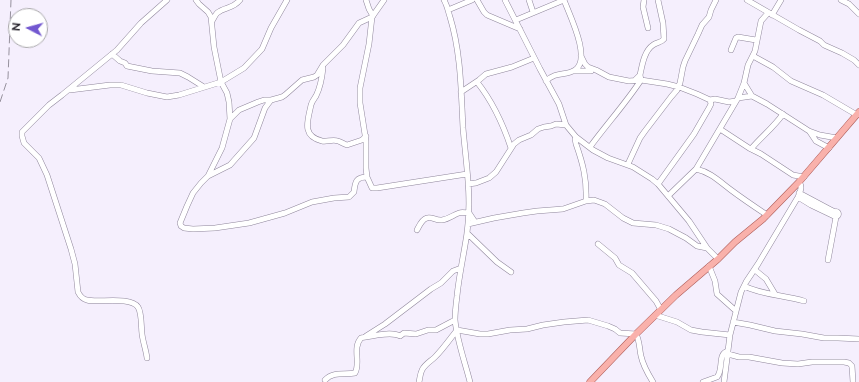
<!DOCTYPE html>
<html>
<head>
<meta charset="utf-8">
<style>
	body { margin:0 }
	#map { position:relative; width:859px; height:382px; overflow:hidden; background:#f5effd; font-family:Raleway,sans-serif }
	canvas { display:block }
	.north { position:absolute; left:8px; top:8px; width:40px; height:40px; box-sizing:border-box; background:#fff; border:1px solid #a9a8ab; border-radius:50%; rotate:276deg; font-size:11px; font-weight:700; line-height:16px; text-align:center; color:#29252e }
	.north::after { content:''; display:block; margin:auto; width:14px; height:18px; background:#7257d0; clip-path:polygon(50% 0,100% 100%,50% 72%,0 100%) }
</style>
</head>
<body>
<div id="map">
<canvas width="859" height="382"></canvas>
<div class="north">N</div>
</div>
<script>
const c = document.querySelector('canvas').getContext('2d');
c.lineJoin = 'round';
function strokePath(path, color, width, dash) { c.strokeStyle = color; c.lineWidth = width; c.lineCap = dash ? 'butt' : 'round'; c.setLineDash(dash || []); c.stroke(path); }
const minor = new Path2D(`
	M196,0L199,4L208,12L211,17L214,47L221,82L227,93L229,102L230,119L222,148L208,176
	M366,0L369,9L373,16
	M384,0L372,17L369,44L360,88V103L366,141V168L367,177L372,188H377L467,174
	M444,0C447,5 448,11 450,17C461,53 461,90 463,128C466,163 472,198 467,233C464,254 459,275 457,296C456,304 455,312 455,320C457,341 465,362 470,382
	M477,0L484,12L487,15L520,29
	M505,0L540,69L559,104L566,125L576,137L593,150L608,158L633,167L652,179L658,184L689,221L707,248L718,259
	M529,0L533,12
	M644,0L643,7L648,28
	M747,0L799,30L820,41L824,45L842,53L854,60L859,65
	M841,0L849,4L859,14
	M448,10L472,0
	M772,15L781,0
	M516,20L564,0
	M212,21C214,18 215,15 217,13C225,6 232,10 240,0
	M731,50L736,38L738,37L756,40
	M112,54L120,61L125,63L127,66L152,71L180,73L188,77L204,87
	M581,56L585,64L588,67L596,70L609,77L629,81L641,80L667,84L679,87L697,94L710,100L715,99L729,102L736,101
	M753,56L773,67L791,81L823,95L857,115
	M323,68C322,78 320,88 316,96C314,99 312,101 311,105C308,120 301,136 322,141C327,142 333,139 338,141C341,142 344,144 347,145L362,140L366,136
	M573,71H591
	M640,75C642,66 644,51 653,45C657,42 661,43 664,39L663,23L658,0
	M546,81C556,71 566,76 575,70C592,59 569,14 564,0
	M477,82C493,102 503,124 511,148
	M744,83L752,96L767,104L809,131L820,135L837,138
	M70,90L110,85H121L147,93L167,97L179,95L221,82L244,68L262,49L271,28L287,0
	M461,92L479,80L486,74L512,67L534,58
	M738,98L752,96
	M230,119L239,110L258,102L264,100H271
	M720,129L749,148L761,154L793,175L804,177
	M810,132L816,141L829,148
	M576,137L575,139L576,144C583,164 587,179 586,201
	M590,147C606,125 626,103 641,80L640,75L635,80
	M751,149C761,137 774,127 783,114
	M628,164L640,138L645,131L671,97L677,90L680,83L683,67L685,61L698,34L702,25L709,17L711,10L716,0
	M696,169L738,98L744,83L748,65L755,51L761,21L768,13
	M367,177C356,177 355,182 354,192L349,197L334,198L312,202L285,213L249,223L215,228L193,229L184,228L181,226L180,223L187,206L193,193L201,183L208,176L230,165L254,138L265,108L271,100L282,97L285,95L302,80L314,77L317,75L323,65L343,45L359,23L372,17
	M468,184L476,183L489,178L496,172L514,144L519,140L531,135L538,129L544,127L551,126L556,124L566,125
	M658,184L694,134L709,108L711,104L710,100
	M799,193L829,209L835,212
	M668,196L696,169C710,172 719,181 731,190C743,199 755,207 767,215
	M798,197L811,205L834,216
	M833.5 214a2.5 2.5 0 1 1 5 0a2.5 2.5 0 1 1-5 0Z
	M468,224L494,218L523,213L537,211L563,209L586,201L594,200L605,204L623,218L633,223L656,225L669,229L686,238L697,246L707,248
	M417,230C419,226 422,219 427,218C431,216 436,221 442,220C449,219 453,215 459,213C462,212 466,213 469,213L475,222
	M467,233L497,262L511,272
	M598,244L615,258L619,265L632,273L656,301L661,310
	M828,260L836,217
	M709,266L715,281L717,294L736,311
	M755,270L766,279L775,294
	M744,286C762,295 784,295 804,301
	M655,315L677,322L691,330L702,332L730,335
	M733,322L750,325L775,331L802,334L824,338H838L859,339
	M366,336L385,324L431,289L441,283L453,271L461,268
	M728,354L739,357H749L782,363L798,364L812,362H844L849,363L852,366L853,382
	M147,358C146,350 143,342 142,334C141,327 142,313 138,307C130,296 98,303 87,300C82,299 80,296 78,292L75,264L71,249L47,175L39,158L24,143L22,136V132L49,105L62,95L117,50L141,23L167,0
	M325,380C333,371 345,375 355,373C361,363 352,348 361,338C371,336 392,331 400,336L404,333L416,334L428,330H436L455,320
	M419,382C420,378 420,374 422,370C425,364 431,361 435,357C443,349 450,339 457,330L480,334H488L510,330L527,329L543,325L564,322L588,320L608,326L615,329L620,333L636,334C640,342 639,347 641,356C643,365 648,374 653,382
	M703,382L717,377C724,369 717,354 728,351
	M724,382L730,335L741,292L746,282L758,264L798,197C800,192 803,187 799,182`);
const major = new Path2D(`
	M590,382L636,334L676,295L718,259L735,242L763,219L799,182L859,112`);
const rail = new Path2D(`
	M0,102L8,78L11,0`);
strokePath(minor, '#8f869b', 6);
strokePath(major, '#ae5e5b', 7);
strokePath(minor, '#fff', 5);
strokePath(major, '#f9b1ab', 6);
strokePath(rail, '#96919d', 1, [8, 4]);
</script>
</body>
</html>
